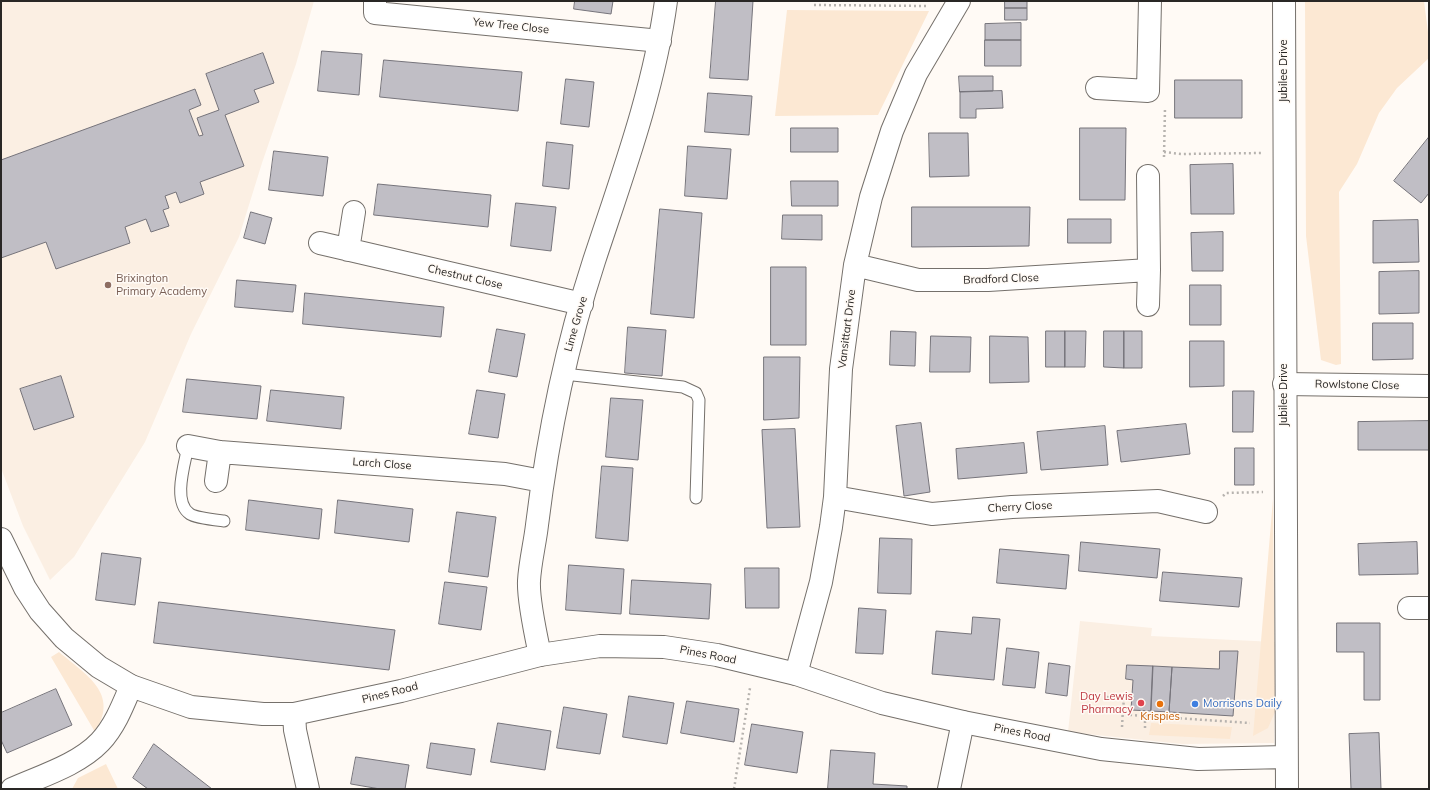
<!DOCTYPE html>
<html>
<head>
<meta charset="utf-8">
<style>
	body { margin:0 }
	#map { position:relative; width:1430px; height:790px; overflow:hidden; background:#fffaf5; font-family:Mulish,sans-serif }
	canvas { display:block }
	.frame { position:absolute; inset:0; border:2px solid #292725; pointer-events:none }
</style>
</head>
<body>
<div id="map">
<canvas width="1430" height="790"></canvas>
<div class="frame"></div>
</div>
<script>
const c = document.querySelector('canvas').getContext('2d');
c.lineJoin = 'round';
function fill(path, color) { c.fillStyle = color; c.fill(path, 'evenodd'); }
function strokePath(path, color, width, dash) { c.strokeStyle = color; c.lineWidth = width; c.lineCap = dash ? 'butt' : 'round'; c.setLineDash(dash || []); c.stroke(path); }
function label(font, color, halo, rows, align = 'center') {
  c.font = font + ' Mulish,sans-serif'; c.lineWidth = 3; c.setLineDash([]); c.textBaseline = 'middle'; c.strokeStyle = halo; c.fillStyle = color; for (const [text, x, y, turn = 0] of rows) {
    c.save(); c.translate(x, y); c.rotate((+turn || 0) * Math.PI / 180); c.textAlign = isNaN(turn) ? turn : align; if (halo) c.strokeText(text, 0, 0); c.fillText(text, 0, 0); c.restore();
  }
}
const built = new Path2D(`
	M1,1H314L296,64L262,163L239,237L191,334L145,442L74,557L50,580L23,526L1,468Z
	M1080,621L1152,628L1151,636L1275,642L1274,743L1182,744L1068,732Z`);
const green = new Path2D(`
	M1305,1H1424L1429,40V58L1397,88L1379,113L1357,164L1339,192L1341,364L1336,365L1321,360L1306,236Z
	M787,10L929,11L878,115L775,116Z
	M1273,499L1275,712L1268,728L1253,736Z
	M59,652C86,675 120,693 95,732L51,657Z
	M1151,723L1232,727L1230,739L1149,735Z
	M106,764L118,789H72L78,778Z`);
const building = new Path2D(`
	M575,1H613L611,14L574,9Z
	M716,1H753L748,80L710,78Z
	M1005,1H1027V8H1005Z
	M1005,8H1027V20H1005Z
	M1021,23V40H985V24Z
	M985,40H1021V66H985Z
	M322,51L362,54L359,95L318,91Z
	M263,53L274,83L254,90L259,102L225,115L244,166L200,182L204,194L180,203L176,192L165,196L169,208L163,210L169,226L151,232L146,219L125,227L130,243L56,269L46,242L1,258V160L195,89L201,105L189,110L199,136L203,135L197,118L219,110L206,74Z
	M384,60L522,72L518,111L380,97Z
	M959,76H993V91L960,92Z
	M566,79L594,82L589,127L561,124Z
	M1175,80H1242V118H1175Z
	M1002,91L1003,108L976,109V118H960V92Z
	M708,93L752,96L749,135L705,132Z
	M791,128H838V152H791Z
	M1080,128H1126L1125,200H1080Z
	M929,133H968L969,176L930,177Z
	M1429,137V193L1421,203L1394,181Z
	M547,142L573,145L569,189L543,186Z
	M688,146L731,149L727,199L685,196Z
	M274,151L328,157L323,196L269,190Z
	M1233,164L1234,214H1191L1190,165Z
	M791,181H838V206H792Z
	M378,184L491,195L488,227L374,215Z
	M516,203L556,207L551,251L511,246Z
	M912,207H1030L1029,246L912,247Z
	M660,209L702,213L694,318L651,314Z
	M251,212L272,218L265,244L244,238Z
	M783,215H822V240L782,239Z
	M1068,219H1111V243H1068Z
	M1418,220L1419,262L1373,263V221Z
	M1223,232V271H1192L1191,233Z
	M771,267H806V345H771Z
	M1419,271V313L1379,314V272Z
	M237,280L296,285L293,312L235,307Z
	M1190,285H1221V325H1190Z
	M305,293L444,307L441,337L303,324Z
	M1373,323H1413V359L1373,360Z
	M628,327L666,330L662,376L625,373Z
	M497,329L525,334L517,377L489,372Z
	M891,331L916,332L915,366L890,365Z
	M1046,331H1065V367H1046Z
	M1065,331H1086L1085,367H1065Z
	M1104,331H1124V368L1104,367Z
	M1124,331H1142V368H1124Z
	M931,336L971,337L970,372H930Z
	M990,336L1028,337L1029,382L990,383Z
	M1190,341H1224V386L1190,387Z
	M764,357H800L799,418L764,420Z
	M61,376L74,417L34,430L20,389Z
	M187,379L261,386L257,419L183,412Z
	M271,390L344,397L341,429L267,421Z
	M477,390L505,394L498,438L469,434Z
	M1233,391H1254L1253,432H1233Z
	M611,398L643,400L638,460L606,457Z
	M1429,421V450H1358V422Z
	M921,423L930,492L904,496L896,426Z
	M1186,424L1190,454L1121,462L1117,431Z
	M1105,426L1108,465L1041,470L1037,432Z
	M795,429L800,527L767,528L762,430Z
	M1024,443L1027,473L958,479L956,449Z
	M1235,448H1254V485H1235Z
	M602,466L633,468L628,541L596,538Z
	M249,500L322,509L319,539L246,530Z
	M338,500L413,509L409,542L335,533Z
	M457,512L496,517L488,577L449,572Z
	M880,538L912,539L911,594L878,593Z
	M1081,542L1160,549L1157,578L1079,571Z
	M1417,542L1418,574L1359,575L1358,544Z
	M1000,549L1069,555L1066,589L997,583Z
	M102,553L141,558L135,605L96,600Z
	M569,565L624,569L621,614L566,610Z
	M745,568H779V608H746Z
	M1163,572L1242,578L1239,607L1160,601Z
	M632,580L711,584L709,619L630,614Z
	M445,582L487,587L481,630L439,624Z
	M159,602L395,630L389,670L154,643Z
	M859,608L886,610L883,654L856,653Z
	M973,617L1000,619L994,680L932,674L936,631L971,634Z
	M1337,623H1380V700H1364V652H1337Z
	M1007,648L1039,652L1035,688L1003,685Z
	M1220,651H1238L1233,716L1169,712L1172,667L1219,669Z
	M1049,663L1070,666L1067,696L1046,693Z
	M1127,665L1153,666L1151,711L1131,710L1133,680L1126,679Z
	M1153,666L1172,667L1169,712L1151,711Z
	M56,689L72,725L7,753L1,740V713Z
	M629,696L674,703L667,744L623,737Z
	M687,701L739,709L734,742L681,733Z
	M564,707L607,714L600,754L557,748Z
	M498,723L551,731L545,770L491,762Z
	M752,724L803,732L797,773L745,765Z
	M1379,733L1381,789H1351L1349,734Z
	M431,743L475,749L471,775L427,768Z
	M154,744L212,789H148L133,778Z
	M831,750L875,753L873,784L907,786V789H828Z
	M356,757L409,765L405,789H380L351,784Z`);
const path = new Path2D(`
	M814,5L928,6
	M1164,152L1181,154L1262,153
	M1164,157L1165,108
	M1223,496L1226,493L1263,492
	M1107,697L1124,700L1123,708L1131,715L1250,723
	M1145,716V730
	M1122,727L1123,708
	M734,789L750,688`);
const service = new Path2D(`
	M564,374L683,387L696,393L699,400L696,498
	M188,446C185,463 172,502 190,514C196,518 216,520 224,521`);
const minor = new Path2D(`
	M375,1V13L660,41
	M1097,88L1148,91L1150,1
	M320,243L582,304
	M348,250L354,212
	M855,265L918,280H988L1149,270L1148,176
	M1148,305L1149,270
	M1284,384L1429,386
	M188,446L220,452L505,474L542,481
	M216,481L220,452
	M835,497L932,514L1012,507L1158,501L1206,512
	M1409,608H1429
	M540,655C536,636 528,600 529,581C530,562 535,543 537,525C548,435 566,347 594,261C622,176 654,90 666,1
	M796,674L821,582L831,527L835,497L841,369L855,265L871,197L892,131L916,74L959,1
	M294,714L295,730L308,789
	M12,789C41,776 78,765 100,742C115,726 123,705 131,686
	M949,789L963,722`);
const tertiary = new Path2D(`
	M1284,1L1287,789
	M1,539L25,588L40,611L64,638L99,667L131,686L191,707L263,714H294L401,691L540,655L600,646L664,647L717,655L796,674L882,703L963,722L1101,749L1198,759L1286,757`);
const markers = [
	[108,285,4,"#8d6e63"],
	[1141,703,4,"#e0444e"],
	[1160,704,4,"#e8710a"],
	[1195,704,4,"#3f7fe0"]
];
const streetNames = [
	["Yew Tree Close",511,26,6],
	["Jubilee Drive",1284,71,-90],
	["Chestnut Close",465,277,13],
	["Bradford Close",1001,279,-2],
	["Lime Grove",576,324,-74],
	["Vansittart Drive",847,329,-83],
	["Rowlstone Close",1357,385,1],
	["Jubilee Drive",1284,395,-90],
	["Larch Close",382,464,4],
	["Cherry Close",1020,507,-3],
	["Pines Road",708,655,11],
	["Pines Road",390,693,-14],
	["Pines Road",1022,733,11]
];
const educationNames = [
	["Brixington",116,279],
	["Primary Academy",116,292]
];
const healthNames = [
	["Day Lewis",1133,697],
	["Pharmacy",1133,710]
];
const shopNames = [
	["Morrisons Daily",1203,704]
];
const foodNames = [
	["Krispies",1160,717]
];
fill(built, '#fbefe3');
fill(green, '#fce8d3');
fill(building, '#c0bec5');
strokePath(building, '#76747b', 1);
strokePath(service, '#75706b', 13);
strokePath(minor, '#75706b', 24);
strokePath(tertiary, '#75706b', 24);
strokePath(path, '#b7b3af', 2.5, [2, 3]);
strokePath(service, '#fff', 11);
strokePath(minor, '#fff', 22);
strokePath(tertiary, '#fff', 22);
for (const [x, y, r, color] of markers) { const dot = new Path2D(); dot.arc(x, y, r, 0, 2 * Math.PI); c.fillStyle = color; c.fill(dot); strokePath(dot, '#fffaf5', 1.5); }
label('11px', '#292725', '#fffaf5', streetNames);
label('11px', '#785e54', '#fffaf5', educationNames, 'left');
label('11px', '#be3a42', '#fffaf5', healthNames, 'right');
label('11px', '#366cbe', '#fffaf5', shopNames, 'left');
label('11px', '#c56008', '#fffaf5', foodNames);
</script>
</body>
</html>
